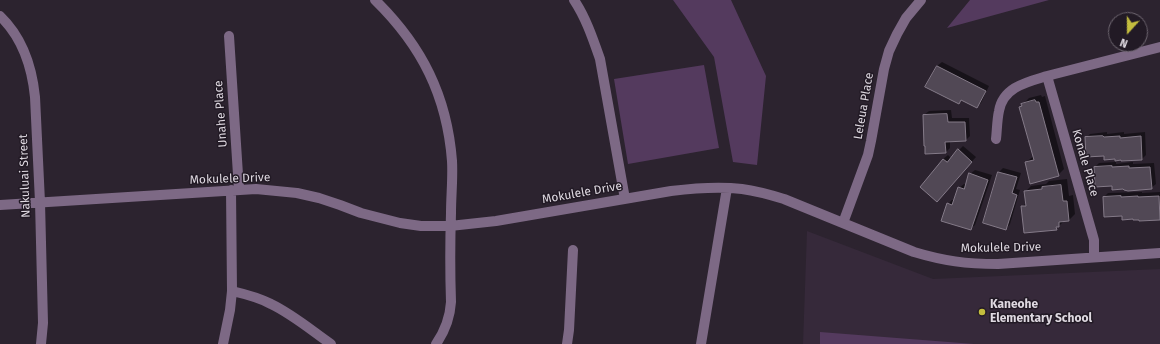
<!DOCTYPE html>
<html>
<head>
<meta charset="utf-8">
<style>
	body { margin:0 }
	#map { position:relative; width:1160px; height:344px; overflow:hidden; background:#2c232f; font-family:"Fira Sans",sans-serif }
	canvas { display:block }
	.north { position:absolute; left:1108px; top:12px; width:40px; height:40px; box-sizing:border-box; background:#221a25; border:1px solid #6e6670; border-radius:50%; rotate:201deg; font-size:11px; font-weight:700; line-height:16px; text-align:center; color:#dfd9e1 }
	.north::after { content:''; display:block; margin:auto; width:14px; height:18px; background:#c4bd3e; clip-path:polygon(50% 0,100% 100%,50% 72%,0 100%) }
</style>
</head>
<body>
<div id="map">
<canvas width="1160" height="344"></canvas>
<div class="north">N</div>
</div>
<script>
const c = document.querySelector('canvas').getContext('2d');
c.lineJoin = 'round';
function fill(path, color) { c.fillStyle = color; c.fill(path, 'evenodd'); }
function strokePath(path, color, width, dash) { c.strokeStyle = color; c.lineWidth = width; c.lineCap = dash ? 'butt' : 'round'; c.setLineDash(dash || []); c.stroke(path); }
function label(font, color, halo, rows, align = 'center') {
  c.font = font + ' "Fira Sans",sans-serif'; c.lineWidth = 3; c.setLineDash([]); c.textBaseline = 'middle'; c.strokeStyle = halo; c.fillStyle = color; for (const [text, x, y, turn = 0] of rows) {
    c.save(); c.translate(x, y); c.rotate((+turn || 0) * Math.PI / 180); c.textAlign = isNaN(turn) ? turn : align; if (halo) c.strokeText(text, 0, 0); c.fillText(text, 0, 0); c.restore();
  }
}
const built = new Path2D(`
	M807,231L933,279L1160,269V344H803Z`);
const green = new Path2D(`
	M673,0H731L766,76L757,165L733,162L714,57Z
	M970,0H1049L947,28Z
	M704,65L719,148L628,164L614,79Z
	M820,332L974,344H820Z`);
const shadow = new Path2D(`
	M942,62L989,86L981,103L976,107L962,100L959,103L927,87L937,66Z
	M1041,95L1042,97L1045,96L1064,169L1058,175L1026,162L1034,156L1020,107L1029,98Z
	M951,110L952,118H969L970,136L966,140L950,141V148L946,152L924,115L929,111Z
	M1107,132V134L1124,132V134L1145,132L1146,155L1142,159L1122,160L1105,155L1086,138L1090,134Z
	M963,146L976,157L941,196L943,159L948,155L951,158Z
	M1116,162V164L1133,162V164L1154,163L1156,184L1151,188L1113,185L1095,167L1099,163Z
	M1003,168L1021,173L1016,189L1020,190L1010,224L1006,229L999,172Z
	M975,170L992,175L975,225L970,229L948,204L952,200H955L959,188L964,184L966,185L970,174Z
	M1067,179L1069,196L1073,195L1075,214L1069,220L1064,221L1056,229L1022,207L1026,203L1025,192L1031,186L1046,184L1049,181Z
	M1142,192V193L1160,192V219L1140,220L1123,214L1104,197L1108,193Z`);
const building = new Path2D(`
	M937,66L986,91L977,108L961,100L959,104L925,87Z
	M1035,100L1036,102H1039L1059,176L1030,184L1025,162L1034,160L1019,107L1022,106L1021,104Z
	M947,114L948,122H965L966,141L945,142L946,153L925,154V146H924L923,115Z
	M1103,136L1104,137L1120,136V138L1141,136L1142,160L1121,161V160L1115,161V159L1104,160V156L1086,157L1085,137Z
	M958,149L972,162L937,202L920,187L943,159L947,162Z
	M1112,166V167L1129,166V168L1150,167L1152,189L1128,191L1124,190L1123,189L1112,190V186L1095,187L1094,167Z
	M998,172L1017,177L1012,193L1017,195L1006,230L983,223Z
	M969,173L988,180L971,230L941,221L947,203L952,205L958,187L964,189Z
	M1061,185L1063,201H1067L1069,221L1059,222V227H1056L1057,230L1024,233L1021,206H1026L1024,191L1042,189V187Z
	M1121,196V197L1138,196V197L1159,196L1160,220L1139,221V220H1133V219L1122,220V216L1104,217L1103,197Z`);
const minor = new Path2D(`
	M375,0C422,46 447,96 452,161C453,178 451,196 451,213C450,243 450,272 451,302C450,318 445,331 436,344
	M574,0C586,18 593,39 600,59L625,199
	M0,16C23,38 32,67 35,97L40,202L43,323L41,344
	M229,36L239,190
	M1047,76L1092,233L1094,240V257
	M996,139C997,130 997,120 999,111C1003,87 1027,82 1047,76L1160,47
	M0,205L256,189L297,193L319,198L340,205L361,213L400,223L421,226H450L496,221L671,191C695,188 718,186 742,189C757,191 771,195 784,199L914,252C944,261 966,264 998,264L1160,253
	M843,223L868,155L871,141L884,69L889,51L897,34L906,18L921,0
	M232,291C245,294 258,297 271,304C292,314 311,330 331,344
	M223,344L230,310L232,291L231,190
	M567,344L569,330L573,250
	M701,344L727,188`);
const markers = [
	[982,312,4,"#c4bd3e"]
];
const streetNames = [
	["Leleua Place",864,106,-80],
	["Unahe Place",221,114,-94],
	["Konale Place",1085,163,74],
	["Nakuluai Street",25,176,-92],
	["Mokulele Drive",230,179,-2],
	["Mokulele Drive",582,193,-10],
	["Mokulele Drive",1001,248,-1]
];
const poiNames = [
	["Kaneohe",990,305],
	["Elementary School",990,319]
];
fill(built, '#36293a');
fill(green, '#543a5e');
fill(shadow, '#0007');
fill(building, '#514855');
strokePath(building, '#847a88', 1);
strokePath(minor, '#7d6985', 10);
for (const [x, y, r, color] of markers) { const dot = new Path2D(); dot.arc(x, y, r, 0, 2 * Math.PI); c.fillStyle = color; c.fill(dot); strokePath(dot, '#221a25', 1.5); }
label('12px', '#dfd9e1', '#221a25', streetNames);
label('bold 12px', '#dfd9e1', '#221a25', poiNames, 'left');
</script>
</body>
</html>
